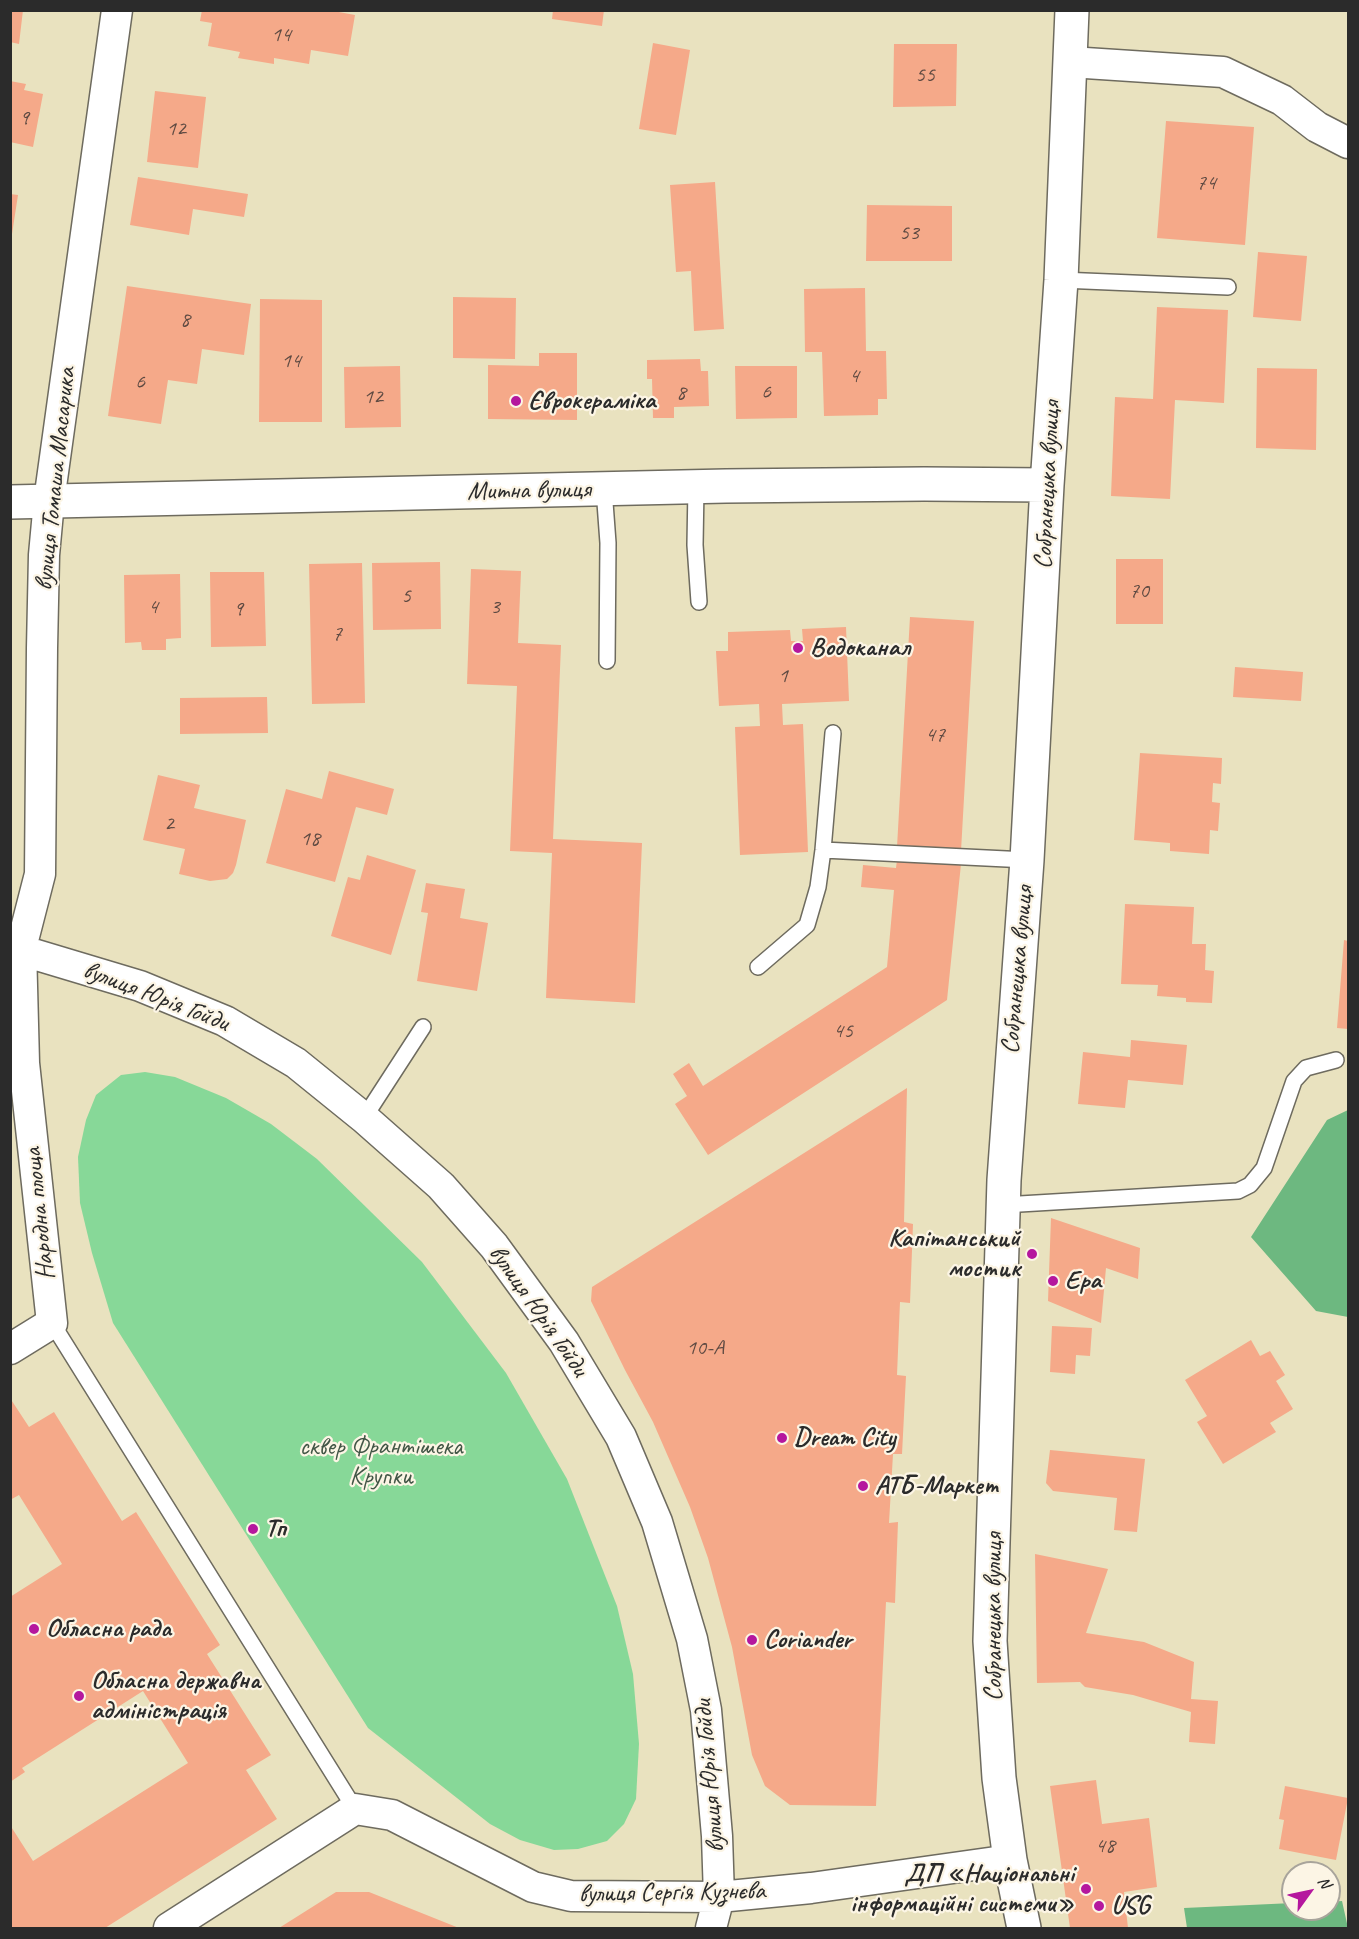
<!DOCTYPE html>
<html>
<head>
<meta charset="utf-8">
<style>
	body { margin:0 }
	#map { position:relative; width:1359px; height:1939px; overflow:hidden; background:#e9e2bf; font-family:Caveat,sans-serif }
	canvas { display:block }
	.frame { position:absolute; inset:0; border:12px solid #2b2b2b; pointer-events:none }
	.north { position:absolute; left:1281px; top:1861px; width:60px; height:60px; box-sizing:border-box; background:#fcf5e5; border:2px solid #a8a49b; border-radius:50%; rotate:57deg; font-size:16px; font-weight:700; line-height:24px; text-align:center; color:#2b2b2b }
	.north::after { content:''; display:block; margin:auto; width:21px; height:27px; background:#b5179e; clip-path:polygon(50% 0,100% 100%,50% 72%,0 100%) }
</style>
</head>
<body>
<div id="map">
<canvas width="1359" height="1939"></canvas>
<div class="frame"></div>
<div class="north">N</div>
</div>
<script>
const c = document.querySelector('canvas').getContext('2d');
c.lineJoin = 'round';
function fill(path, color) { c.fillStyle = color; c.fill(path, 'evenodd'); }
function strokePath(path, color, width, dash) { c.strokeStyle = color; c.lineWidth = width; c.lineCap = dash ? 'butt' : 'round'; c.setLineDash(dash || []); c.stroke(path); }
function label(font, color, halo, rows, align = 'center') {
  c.font = font + ' Caveat,sans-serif'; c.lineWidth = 4.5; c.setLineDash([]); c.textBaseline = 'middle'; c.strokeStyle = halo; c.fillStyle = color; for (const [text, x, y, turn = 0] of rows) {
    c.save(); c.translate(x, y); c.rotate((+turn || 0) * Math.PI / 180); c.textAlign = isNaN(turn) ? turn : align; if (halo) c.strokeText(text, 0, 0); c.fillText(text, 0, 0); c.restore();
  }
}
const green = new Path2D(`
	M145,1072L175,1077L226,1098L271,1124L317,1159L422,1262L506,1373L567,1479L617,1606L633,1674L639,1744L636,1799L624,1824L607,1841L578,1849L554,1850L520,1840L490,1824L368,1728L113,1323L92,1253L80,1203L78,1157L86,1120L96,1095L121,1075Z`);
const forest = new Path2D(`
	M1348,1110V1317L1316,1311L1251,1237L1327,1120Z
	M1342,1901L1348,1928H1187L1184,1908L1293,1903V1909H1329V1902Z`);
const building = new Path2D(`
	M10,10H23L19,44L10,42Z
	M202,10H328L355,15L348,56L311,50L309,64L274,58V64L238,58L240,52L208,46L212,23L200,21Z
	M553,10H604L602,26L552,19Z
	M653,43L690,50L676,135L639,129Z
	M894,44H957L956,106L893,107Z
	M10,81L26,84L24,90L43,94L33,147L10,142Z
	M155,91L206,97L198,168L147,162Z
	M1166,121L1254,127L1245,245L1157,238Z
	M138,177L248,194L244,217L193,209L189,235L130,225Z
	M715,182L724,329L694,331L691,271L676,272L670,185Z
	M10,194L18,195L12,234L10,233Z
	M867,205L952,206V261H866Z
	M1258,252L1307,256L1301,321L1253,317Z
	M127,286L251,304L244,355L202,349L197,384L168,380L161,424L108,416Z
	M865,288L866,351H886L887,399H878V415L824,416L822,352H805L804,289Z
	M453,297L516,298L515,359L453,358Z
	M260,299L322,300V422H259Z
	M1157,307L1228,310L1224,403L1175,400L1170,499L1111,496L1115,397L1153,399Z
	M539,353H577V420L488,419V365L539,366Z
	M700,359L701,371H708L709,406L674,407V418H653L652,379H647V360Z
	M400,366L401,427L345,428L344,367Z
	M735,366H797V418L736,419Z
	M1257,368L1317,369L1316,450L1256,448Z
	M1116,559H1163V624H1116Z
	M440,562L441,629L373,630L372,563Z
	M362,563L365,703L312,704L309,564Z
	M471,569L521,571L518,643L561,645L553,839L642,843L635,1003L546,998L552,853L510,851L517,686L467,684Z
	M210,572H264L266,646L211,647Z
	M180,574L181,638L166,639V650H142L141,642L125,643L124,575Z
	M910,617L974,621L961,851L897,847Z
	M846,627L849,701L782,704L783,725L803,724L808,852L740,855L735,727L760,726L759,704L719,706L716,651H728V632L790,630L791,641H803L802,629Z
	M1235,667L1303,672L1301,701L1233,697Z
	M267,697L268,733L180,734V698Z
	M1140,753L1222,758L1221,784L1213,783L1212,802L1220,803L1218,831L1210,830L1209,854L1170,851V843L1134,840Z
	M329,771L394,789L387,815L356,807L335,882L266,863L286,789L322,799Z
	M158,775L200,785L194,808L246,820L236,865L233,873L227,879L210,881L179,874L185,849L143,840Z
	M367,855L416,870L391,955L331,936L348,877L360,880Z
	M897,860L961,864L947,1000L708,1155L675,1104L687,1096L673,1074L689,1063L703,1086L887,967L894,890L861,887L863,865L896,868Z
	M426,883L465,889L460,918L488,923L477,991L417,981L428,913L421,912Z
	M1125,904L1194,907L1192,944H1206L1205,970L1214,971L1212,1003L1186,1002V998L1157,996L1158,985L1121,984Z
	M1344,940L1348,941V1029L1337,1028Z
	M1131,1040L1187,1045L1183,1085L1128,1080L1125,1108L1078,1104L1083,1052L1130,1057Z
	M907,1088L904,1222L913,1224L910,1303L900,1302L897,1375L906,1376L902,1454H893L889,1523L898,1522L895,1603L886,1602L876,1806L790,1805L765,1786L752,1755L732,1647L708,1558L690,1507L653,1422L625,1370L591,1301L592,1287Z
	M1051,1218L1140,1248L1138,1279L1106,1268L1101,1323L1048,1301Z
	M1052,1326L1092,1328L1090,1356L1076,1355L1075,1374L1050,1372Z
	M1251,1340L1260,1356L1270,1351L1285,1375L1276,1381L1293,1409L1270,1423L1276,1432L1223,1464L1197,1422L1207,1416L1185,1380Z
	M10,1398L29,1427L54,1412L122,1521L136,1512L220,1645L207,1654L271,1755L246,1770L277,1819L105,1928H10V1825L33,1861L188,1763L143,1691L22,1768L25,1772L10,1782V1597L62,1564L19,1495L10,1500Z
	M1050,1450L1145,1459L1137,1532L1114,1530L1117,1498L1053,1491L1046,1483Z
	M1035,1554L1108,1569L1086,1633L1144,1642L1194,1662L1191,1699L1218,1701L1215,1744L1189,1742L1191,1712L1133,1695L1085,1687L1080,1682L1037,1683Z
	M1096,1780L1102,1824L1149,1818L1157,1887L1124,1892L1128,1928H1070L1050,1786Z
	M1285,1786L1348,1798L1336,1860L1279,1849L1284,1820L1279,1819Z
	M336,1892H369L459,1928H279Z`);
const service = new Path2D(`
	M1061,280L1228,287
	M696,487L695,545L699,602
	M604,489L608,543L607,661
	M823,850L1027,860
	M758,967L807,925L818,887L823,850L833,733
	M364,1118L423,1027
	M1003,1205L1238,1191L1250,1185L1264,1168L1294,1081L1306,1068L1336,1060
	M52,1323L355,1809`);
const minor = new Path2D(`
	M1070,62L1223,72L1282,100L1317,127L1348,143
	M10,947L140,986L225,1021L296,1063L364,1118L441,1186L494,1246L564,1342L621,1437L657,1522L692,1639L706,1710L717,1836L719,1897L711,1928
	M10,1349L52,1323L24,1063L21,948L40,874L42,648L44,555L49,501L117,10
	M169,1928L355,1809L392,1815L533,1887L571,1896L719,1897L811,1888L1010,1860`);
const secondary = new Path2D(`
	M10,502L726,486L924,484L1047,485
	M1024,1928L1010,1860L999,1778L990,1641L1004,1180L1027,860L1047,485L1061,280L1072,10`);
const markers = [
	[516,401,6,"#b5179e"],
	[798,648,6,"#b5179e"],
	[1032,1254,6,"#b5179e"],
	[1053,1281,6,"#b5179e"],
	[782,1438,6,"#b5179e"],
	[863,1486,6,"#b5179e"],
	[253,1529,6,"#b5179e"],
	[34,1629,6,"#b5179e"],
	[752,1640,6,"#b5179e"],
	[79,1696,6,"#b5179e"],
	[1086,1889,6,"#b5179e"],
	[1099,1906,6,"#b5179e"]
];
const numberNames = [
	["14",281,35],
	["55",925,75],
	["9",24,118],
	["12",176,129],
	["74",1206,183],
	["53",909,233],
	["8",185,320],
	["14",291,361],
	["4",854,376],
	["6",140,382],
	["6",766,392],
	["8",681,393],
	["12",373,397],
	["70",1139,591],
	["5",406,596],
	["4",153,607],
	["3",495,607],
	["9",238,609],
	["7",337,634],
	["1",783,676],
	["47",935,735],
	["2",169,824],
	["18",310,839],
	["45",843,1031],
	["10-А",705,1348],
	["48",1105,1846]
];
const poiNames = [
	["Єврокераміка",528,401],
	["Водоканал",810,648],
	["Капітанський",1020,1239,"right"],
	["мостик",1020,1269,"right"],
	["Ера",1065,1281],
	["Dream City",794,1438],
	["АТБ-Маркет",875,1486],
	["Тп",265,1529],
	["Обласна рада",46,1629],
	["Coriander",764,1640],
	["Обласна державна",91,1681],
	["адміністрація",91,1711],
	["ДП «Національні",1074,1874,"right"],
	["інформаційні системи»",1074,1904,"right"],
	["USG",1111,1906]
];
const streetNames = [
	["вулиця Томаша Масарика",56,479,-84],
	["Собранецька вулиця",1048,485,-87],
	["Митна вулиця",529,491,-1],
	["Собранецька вулиця",1018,970,-85],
	["вулиця Юрія Гойди",156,997,21],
	["Народна площа",40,1214,-96],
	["вулиця Юрія Гойди",538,1311,55],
	["Собранецька вулиця",994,1617,-90],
	["вулиця Юрія Гойди",710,1776,-95],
	["вулиця Сергія Кузнєва",672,1893,-1]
];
const parkNames = [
	["сквер Франтішека",381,1447],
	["Крупки",381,1477]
];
fill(green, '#87d898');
fill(forest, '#6db880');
fill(building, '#f5a989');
strokePath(service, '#6e6b5f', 18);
strokePath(minor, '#6e6b5f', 33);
strokePath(secondary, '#6e6b5f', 36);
strokePath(service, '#fff', 15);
strokePath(minor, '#fff', 30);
strokePath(secondary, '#fff', 33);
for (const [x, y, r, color] of markers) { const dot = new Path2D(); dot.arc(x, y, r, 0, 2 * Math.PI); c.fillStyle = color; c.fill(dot); strokePath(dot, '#fcf5e5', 2); }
label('22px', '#5e4a42', null, numberNames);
label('bold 26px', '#2b2b2b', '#fcf5e5', poiNames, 'left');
label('26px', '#2b2b2b', '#fcf5e5', streetNames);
label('26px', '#425646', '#fcf5e5', parkNames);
</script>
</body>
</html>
